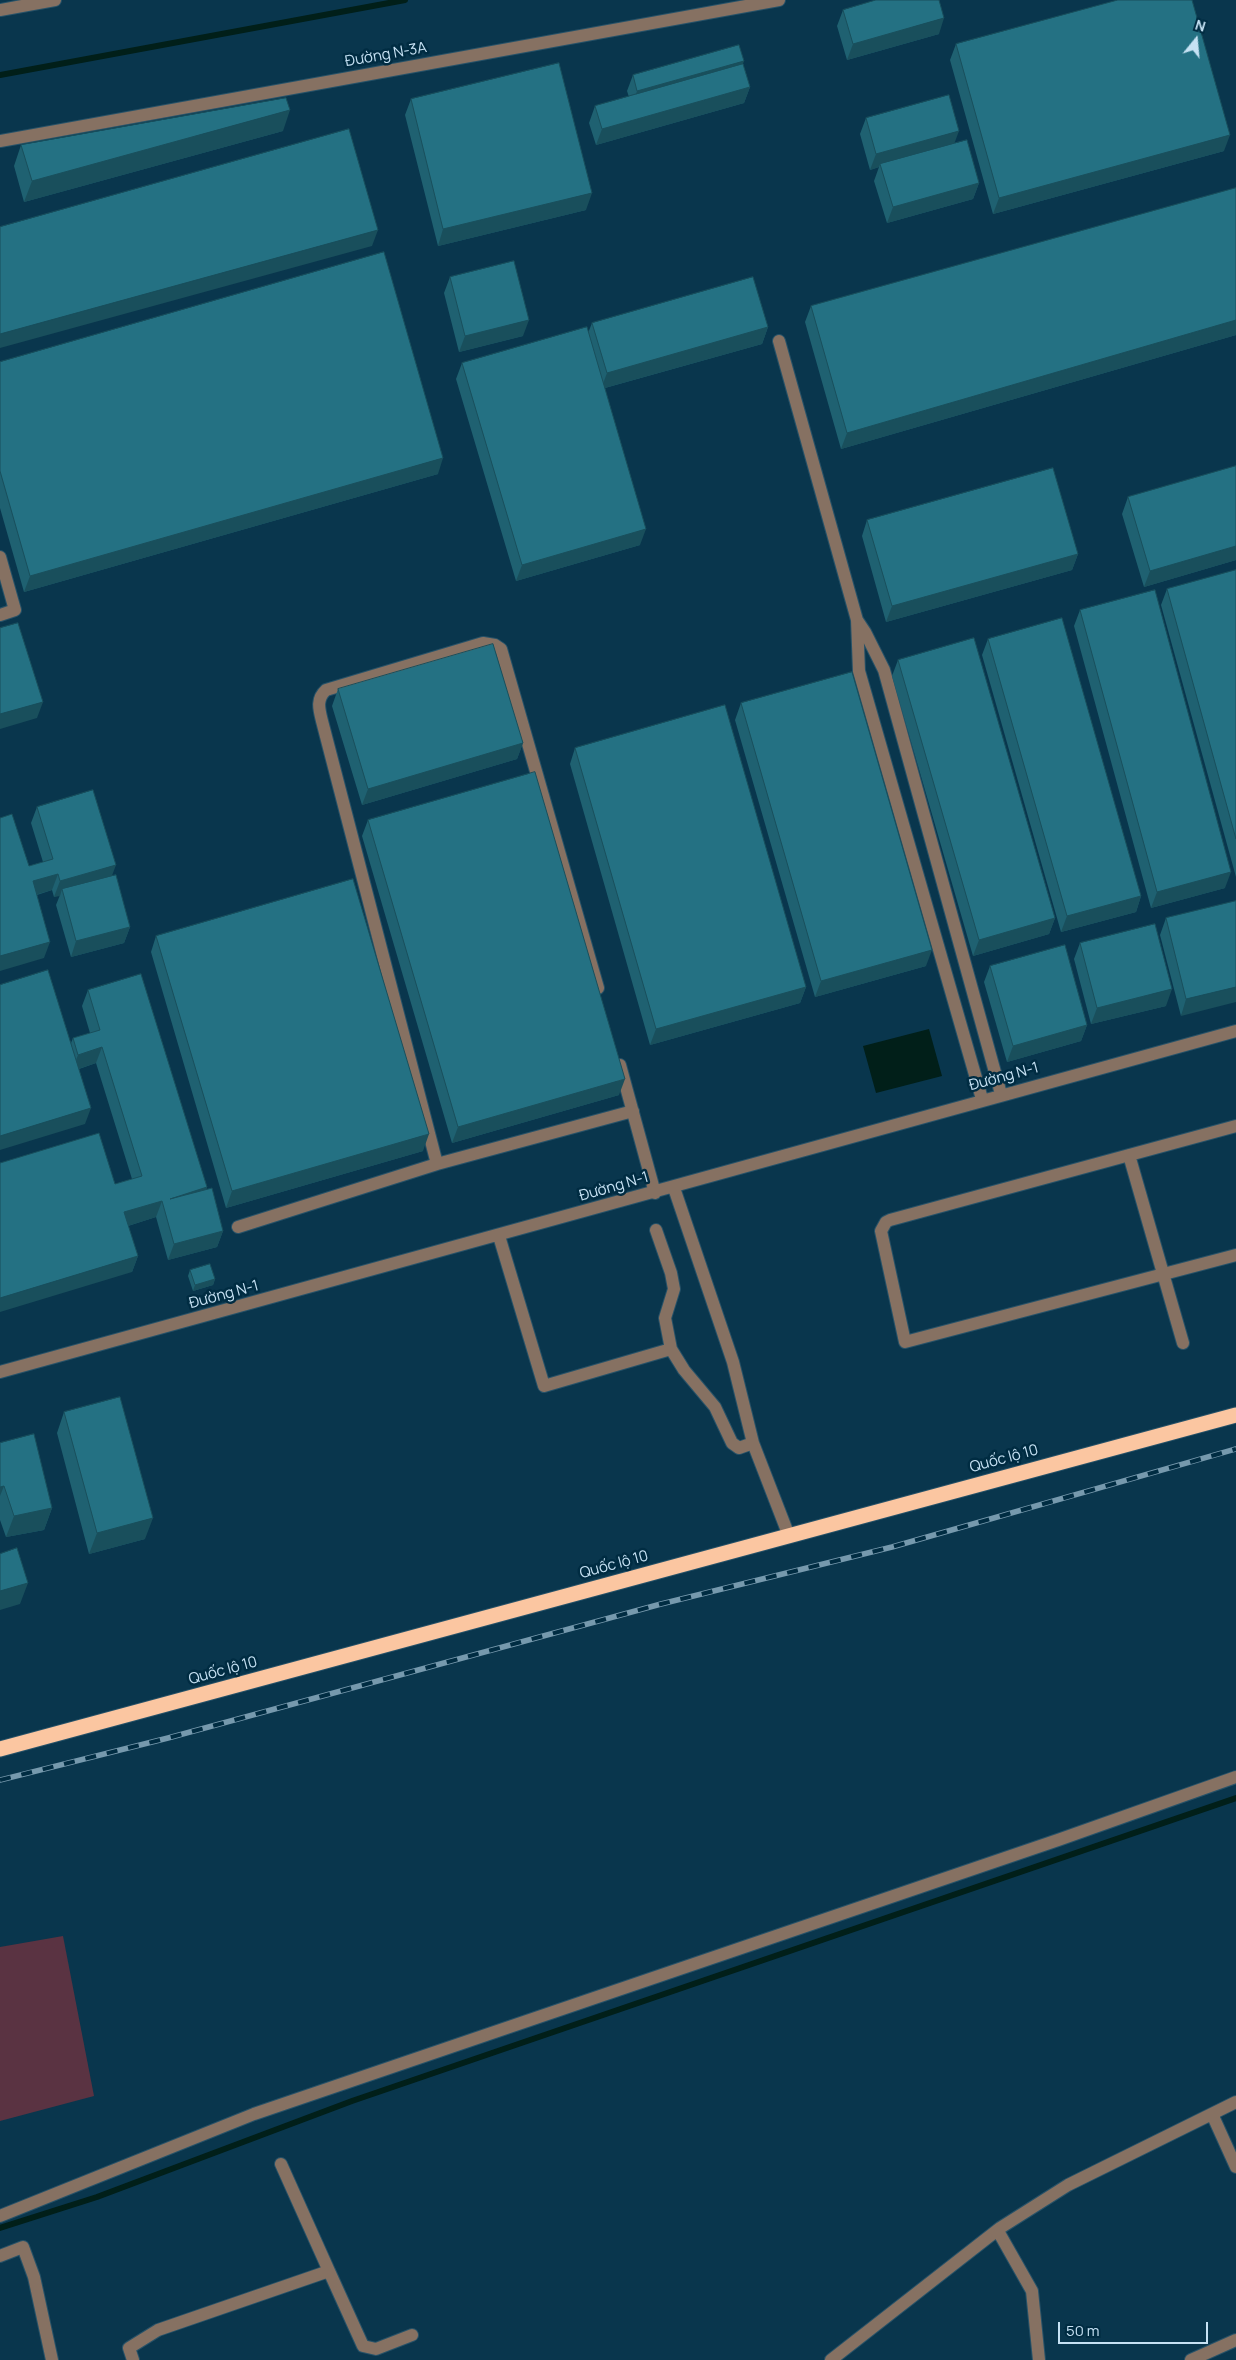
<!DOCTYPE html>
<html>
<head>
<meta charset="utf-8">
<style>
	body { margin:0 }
	#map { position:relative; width:1236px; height:2360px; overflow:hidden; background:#09364d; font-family:Manrope,sans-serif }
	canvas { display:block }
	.north { position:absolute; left:1171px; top:15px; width:50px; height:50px; -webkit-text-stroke:4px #002c42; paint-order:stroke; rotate:17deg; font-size:14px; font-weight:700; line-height:20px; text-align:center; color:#c6e2f4 }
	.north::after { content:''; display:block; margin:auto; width:18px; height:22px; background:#c6e2f4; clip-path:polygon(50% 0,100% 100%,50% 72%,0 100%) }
	.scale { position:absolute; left:1058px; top:2322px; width:150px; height:22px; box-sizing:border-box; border:2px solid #c6e2f4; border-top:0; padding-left:6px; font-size:15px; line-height:18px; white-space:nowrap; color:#c6e2f4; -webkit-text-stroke:4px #002c42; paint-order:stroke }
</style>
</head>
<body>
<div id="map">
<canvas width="1236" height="2360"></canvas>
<div class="north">N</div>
<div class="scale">50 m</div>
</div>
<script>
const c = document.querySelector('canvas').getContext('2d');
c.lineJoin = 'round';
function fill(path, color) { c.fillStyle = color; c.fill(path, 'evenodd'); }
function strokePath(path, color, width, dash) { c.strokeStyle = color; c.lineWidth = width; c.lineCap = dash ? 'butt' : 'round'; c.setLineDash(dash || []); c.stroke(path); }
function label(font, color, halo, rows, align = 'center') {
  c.font = font + ' Manrope,sans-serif'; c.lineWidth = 5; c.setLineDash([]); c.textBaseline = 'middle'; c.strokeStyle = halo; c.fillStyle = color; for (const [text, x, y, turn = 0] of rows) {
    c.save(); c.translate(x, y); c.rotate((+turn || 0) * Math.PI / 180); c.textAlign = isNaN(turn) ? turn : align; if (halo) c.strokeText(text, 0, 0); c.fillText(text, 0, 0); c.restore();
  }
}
const green = new Path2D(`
	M63,1936L94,2096L0,2121V1947Z`);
const water = new Path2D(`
	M929,1029L942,1076L876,1093L863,1046Z`);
const stream = new Path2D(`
	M0,75L405,0
	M0,2228L97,2197L352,2101L1236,1798`);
const minor = new Path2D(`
	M0,10L55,0
	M0,141L779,0
	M779,341L857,620L859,671L982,1099
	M0,557L15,610L0,615
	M857,620L865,632L884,670L1001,1094
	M620,1065L655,1193
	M1236,1126L890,1220L886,1222L881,1231L905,1342L1236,1255
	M1129,1155L1183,1343
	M437,1164L322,721C319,709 316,699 326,690L483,643L495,645L501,649L598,988
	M674,1188L733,1362L753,1443L789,1536
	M238,1227L437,1164L633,1111
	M499,1236L544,1386L671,1349L665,1318L674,1289L671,1273L656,1230
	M671,1349L684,1370L715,1407L732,1443L739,1448L753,1443
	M0,1372L1236,1031
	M1212,2114L1236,2167
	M281,2164L329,2271
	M0,2216L254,2114L1058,1840L1236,1777
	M998,2231L1032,2291L1039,2360
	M0,2256L23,2247L34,2277L52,2360
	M133,2360L129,2348L158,2330L329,2271L363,2346L376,2349L412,2335
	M831,2360L1000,2228L1068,2185L1236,2102
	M1191,2360L1236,2340`);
const highway = new Path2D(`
	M0,1749L1236,1415`);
const rail = new Path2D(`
	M0,1780L168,1738L661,1604L892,1547L1236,1449`);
const wall = new Path2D(`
	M843,10L939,34L847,60L837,26Z
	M956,44L1224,151L993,214L950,60Z
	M743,64L750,87L744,103L596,145L589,123L595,106L629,97L627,91L633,75Z
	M411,99L586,210L438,246L405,115Z
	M866,118L955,143L979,183L973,199L887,223L874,181L879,167L870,170L860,134Z
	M283,131L24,202L14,166L21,145Z
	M1236,188V335L841,449L805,322L811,306Z
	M450,277L523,336L459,352L444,293Z
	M592,323L768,327L762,344L605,388L640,545L516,581L456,379L462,363L588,333Z
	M0,362L438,474L24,592L0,508Z
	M1236,466V560L1144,587L1122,514L1128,497Z
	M867,520L1078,554L1072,570L886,622L862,536Z
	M1236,570V877L1161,605L1167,589Z
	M1080,610L1225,888L1151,908L1074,626Z
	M988,639L1141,896L1136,912L1061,932L982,655Z
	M898,660L1055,918L1049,934L973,956L892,676Z
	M338,689L523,743L517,759L362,805L332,706Z
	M741,703L926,966L815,997L735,720Z
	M575,748L806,987L800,1003L650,1045L570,764Z
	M37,807L111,876L130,927L124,943L71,957L56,905L60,895L54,897L52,890L37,895L44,958L29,866L43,862L31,823Z
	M368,820L619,1095L452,1143L362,836Z
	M1236,901L1181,1016L1160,935L1166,918Z
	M156,936L423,1151L226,1208L151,952Z
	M1080,943L1166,1006L1091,1024L1074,959Z
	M990,966L1087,1025L1081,1041L1007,1062L984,982Z
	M88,990L207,1187L206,1190L223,1231L217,1247L168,1260L156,1217L128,1226L138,1256L132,1272L115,1184L132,1179L96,1063L79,1069L85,1124L71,1043L73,1038L90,1033L82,1006Z
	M190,1270L215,1279L213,1285L193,1291L188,1276Z
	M64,1412L145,1539L89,1554L57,1433Z
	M0,1443L52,1508L44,1530L6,1537L0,1520Z`);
const shadedWall = new Path2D(`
	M944,18L939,34L847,60L853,44Z
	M744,61L738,78L632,107L637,91Z
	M750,87L744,103L596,145L602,129Z
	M290,110L283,131L24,202L32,181Z
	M959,131L953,147L880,164L879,167L870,170L876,154Z
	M1230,135L1224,151L993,214L999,198Z
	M979,183L973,199L887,223L893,207Z
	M592,193L586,210L438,246L443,229Z
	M378,230L372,246L0,348V334Z
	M529,320L523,336L459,352L465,336Z
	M1236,320V335L841,449L847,433Z
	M768,327L762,344L601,389L607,373Z
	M443,458L438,474L24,592L30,576Z
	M646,529L640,545L516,581L522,565Z
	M1236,546V560L1144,587L1150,571Z
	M1078,554L1072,570L886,622L892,606Z
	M43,702L37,718L0,729V714Z
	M523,743L517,759L362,805L368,789Z
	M116,865L110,881L62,889L60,896L54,897L60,881Z
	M1231,872L1225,888L1151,908L1157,892Z
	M58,874L52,890L28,897L33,881Z
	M1141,896L1136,912L1061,932L1067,916Z
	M1055,918L1049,934L973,956L979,940Z
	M130,927L124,943L71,957L76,941Z
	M50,942L44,958L0,971V956Z
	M932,950L926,966L815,997L821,981Z
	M806,987L800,1003L650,1045L656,1029Z
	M1236,987V1002L1181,1016L1186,999Z
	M1172,989L1166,1006L1091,1024L1097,1008Z
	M1087,1025L1081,1041L1007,1062L1013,1046Z
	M102,1047L96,1063L72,1071L78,1055Z
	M625,1079L619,1095L452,1143L458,1127Z
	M91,1108L85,1124L0,1150V1136Z
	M429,1134L423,1151L226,1208L232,1191Z
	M207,1187L201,1203L170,1199Z
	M162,1201L156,1217L118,1229L124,1212Z
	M223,1231L217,1247L168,1260L174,1244Z
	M138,1256L132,1272L0,1312V1298Z
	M215,1279L213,1285L193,1291L195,1285Z
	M4,1486L0,1496V1487Z
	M52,1508L44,1530L6,1537L14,1516Z
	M153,1518L145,1539L89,1554L97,1533Z
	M28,1583L20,1604L0,1610V1591Z`);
const building = new Path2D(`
	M876,0H939L944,18L853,44L843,10Z
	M1118,0H1192L1230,135L999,198L956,44Z
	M739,45L744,61L637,91L633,75Z
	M559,63L592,193L443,229L411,99Z
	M743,64L750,87L602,129L595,106Z
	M949,95L959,131L876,154L866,118Z
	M286,98L290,110L32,181L21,145Z
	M349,129L378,230L0,334V227Z
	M967,140L979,183L893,207L880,164Z
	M1236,188V320L847,433L811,306Z
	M384,252L443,458L30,576L0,471V362Z
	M514,261L529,320L465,336L450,277Z
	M753,277L768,327L607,373L592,323Z
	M587,327L646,529L522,565L462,363Z
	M1236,466V546L1150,571L1128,497Z
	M1053,468L1078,554L892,606L867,520Z
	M1236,570V839L1167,589Z
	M1155,590L1231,872L1157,892L1080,610Z
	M1062,618L1141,896L1067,916L988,639Z
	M18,623L43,702L0,714V628Z
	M974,638L1055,918L979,940L898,660Z
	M493,644L523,743L368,789L338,689Z
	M852,672L932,950L821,981L741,703Z
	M725,705L806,987L656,1029L575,748Z
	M535,772L625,1079L458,1127L368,820Z
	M93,790L116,865L60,881L58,874L33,881L50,942L0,956V818L12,814L29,866L53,859L37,807Z
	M116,875L130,927L76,941L62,889Z
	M353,879L429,1134L232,1191L156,936Z
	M1236,901V987L1186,999L1166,918Z
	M1155,924L1172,989L1097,1008L1080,943Z
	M1065,945L1087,1025L1013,1046L990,966Z
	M48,970L91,1108L0,1136V985Z
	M141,974L207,1187L170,1199L212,1188L223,1231L174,1244L162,1201L124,1212L138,1256L0,1298V1163L99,1133L115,1184L142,1176L102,1047L78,1055L73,1038L100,1030L88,990Z
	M210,1264L215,1279L195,1285L190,1270Z
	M120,1397L153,1518L97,1533L64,1412Z
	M34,1434L52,1508L14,1516L4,1486L0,1487V1443Z
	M17,1548L28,1583L0,1591V1554Z`);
const streetNames = [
	["Đường N-3A",386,55,-10],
	["Đường N-1",1004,1077,-15],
	["Đường N-1",614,1187,-16],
	["Đường N-1",224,1295,-15],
	["Quốc lộ 10",1004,1459,-15],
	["Quốc lộ 10",614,1565,-15],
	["Quốc lộ 10",223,1671,-15]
];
fill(green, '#5a3342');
fill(water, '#011f19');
strokePath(stream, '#011f19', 6);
strokePath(minor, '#275268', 14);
strokePath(highway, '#275268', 17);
strokePath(minor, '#867162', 12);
strokePath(highway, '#fbc6a1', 15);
strokePath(rail, '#7699ad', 5.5);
strokePath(rail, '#002c42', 4, [11]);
fill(wall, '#1f6171');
fill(shadedWall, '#194f5c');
fill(building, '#247183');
strokePath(building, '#194f5c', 1);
label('15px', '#c6e2f4', '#002c42', streetNames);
</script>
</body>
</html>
